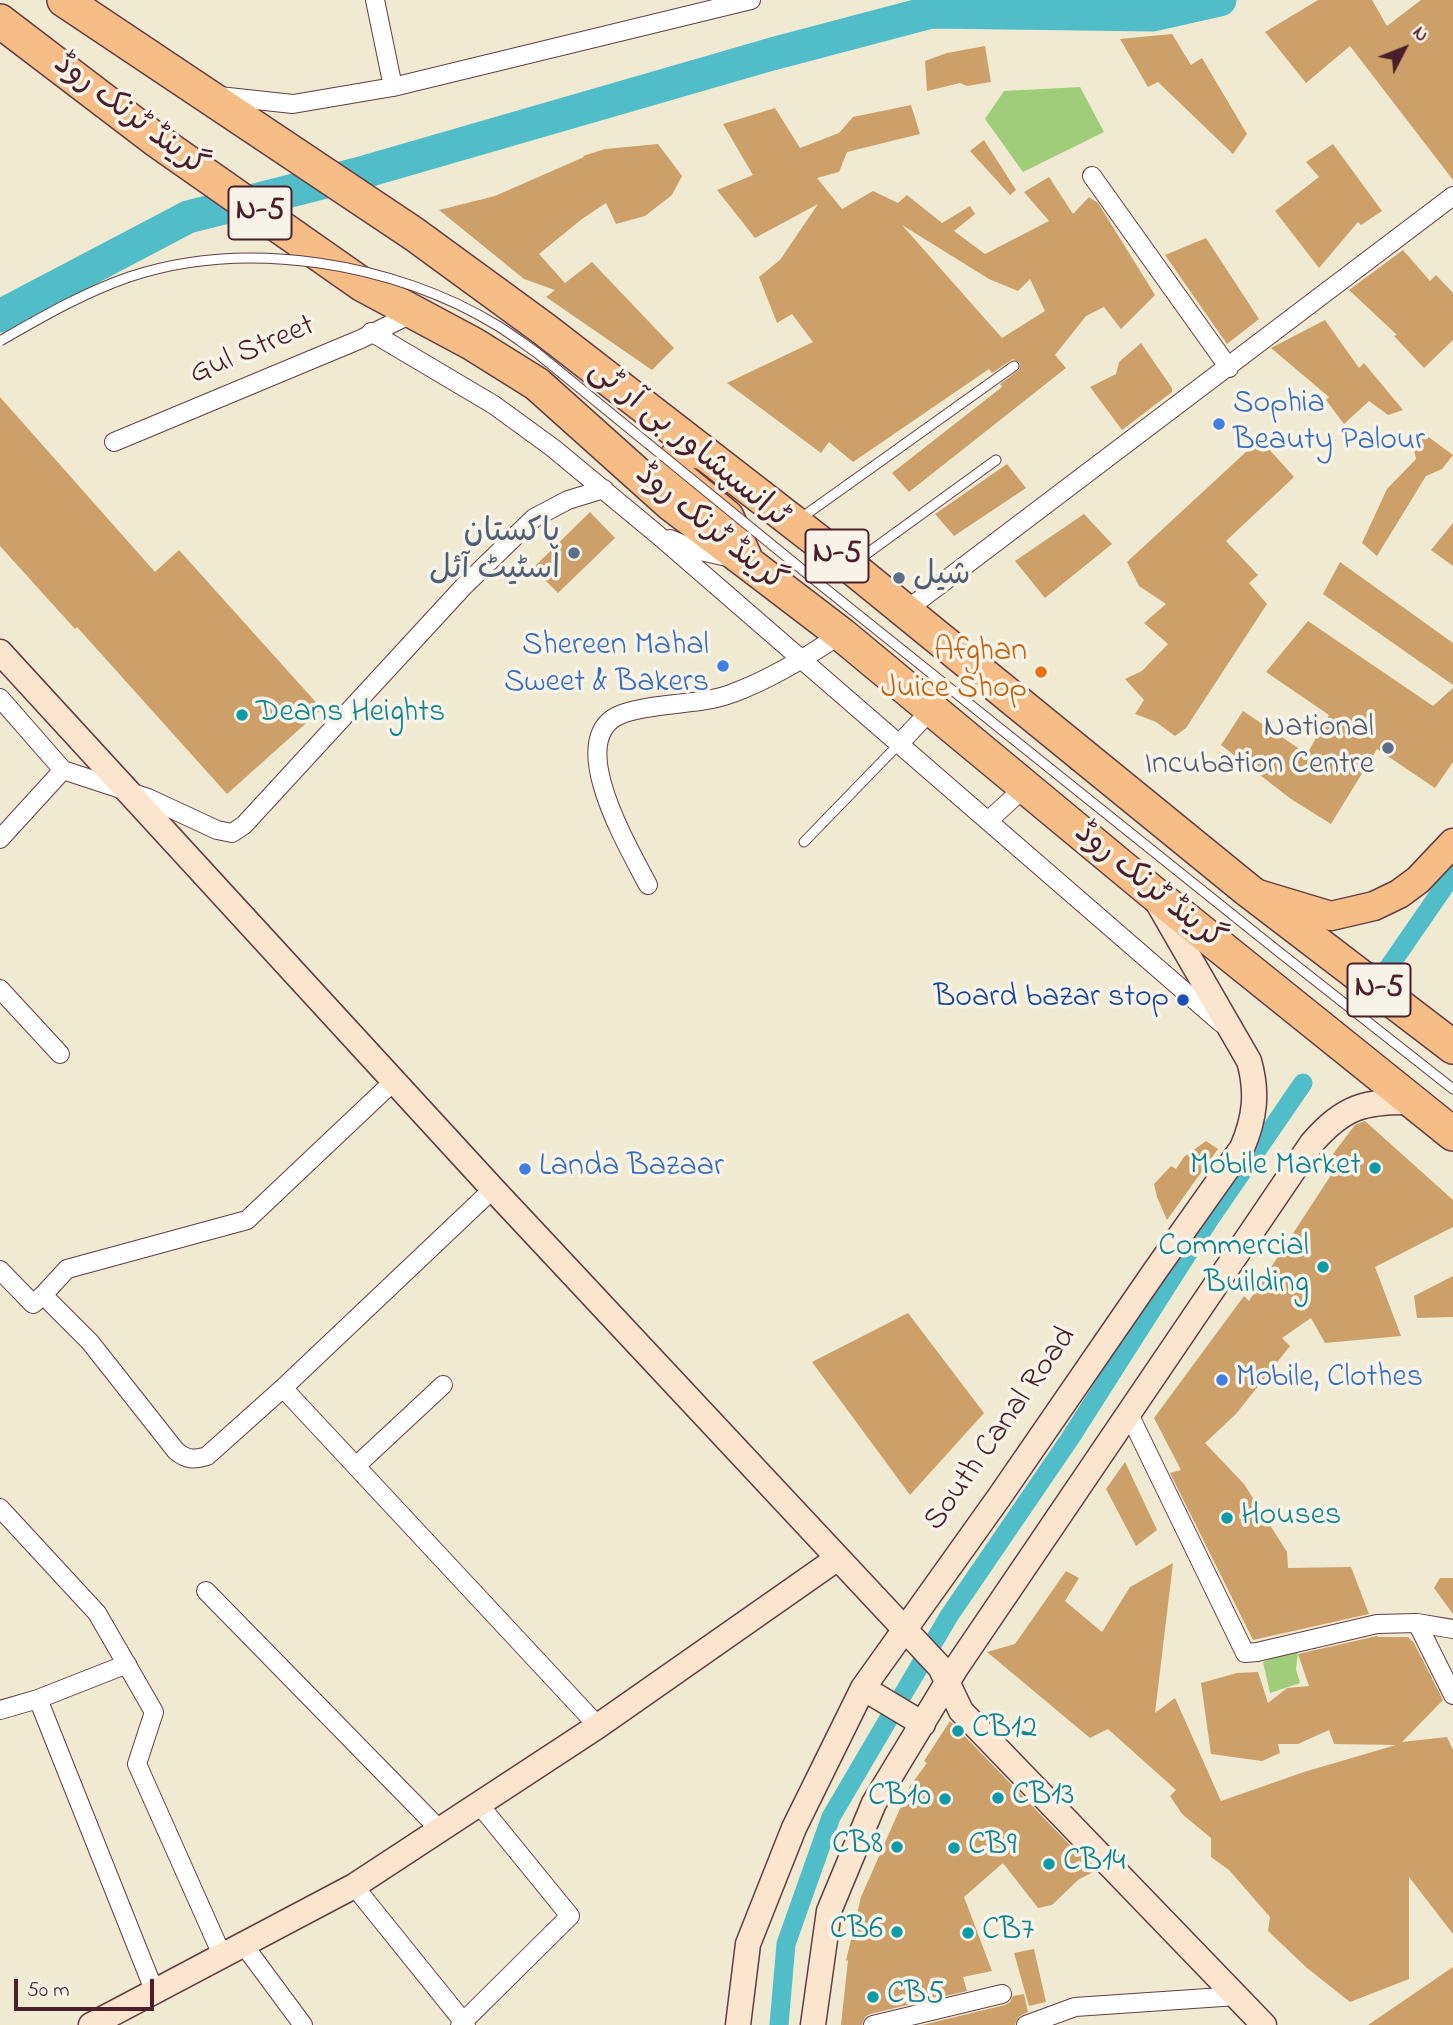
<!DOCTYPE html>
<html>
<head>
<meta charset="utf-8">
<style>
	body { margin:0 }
	#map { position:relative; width:1453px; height:2025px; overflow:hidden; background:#f0ead2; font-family:"Indie Flower",sans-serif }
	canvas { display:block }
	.north { position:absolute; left:1369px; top:14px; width:70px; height:70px; -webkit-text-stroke:5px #f7f3e8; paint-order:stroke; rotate:48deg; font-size:19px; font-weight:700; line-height:28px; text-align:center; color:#4a1f2b }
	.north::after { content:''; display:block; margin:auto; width:24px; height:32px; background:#4a1f2b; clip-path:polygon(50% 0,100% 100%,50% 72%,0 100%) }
	.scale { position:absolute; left:14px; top:1979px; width:140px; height:32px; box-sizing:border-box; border:4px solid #4a1f2b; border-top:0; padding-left:9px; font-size:21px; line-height:24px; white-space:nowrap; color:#4a1f2b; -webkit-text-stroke:5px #f7f3e8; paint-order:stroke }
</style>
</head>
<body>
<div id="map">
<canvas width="1453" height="2025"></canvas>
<div class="north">N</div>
<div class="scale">50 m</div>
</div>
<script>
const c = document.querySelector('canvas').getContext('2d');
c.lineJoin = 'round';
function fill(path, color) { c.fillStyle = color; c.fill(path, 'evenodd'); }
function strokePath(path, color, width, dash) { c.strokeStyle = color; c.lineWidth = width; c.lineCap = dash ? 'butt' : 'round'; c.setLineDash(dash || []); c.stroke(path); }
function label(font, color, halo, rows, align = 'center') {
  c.font = font + ' "Indie Flower","Playpen Sans Arabic",sans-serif'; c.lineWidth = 7; c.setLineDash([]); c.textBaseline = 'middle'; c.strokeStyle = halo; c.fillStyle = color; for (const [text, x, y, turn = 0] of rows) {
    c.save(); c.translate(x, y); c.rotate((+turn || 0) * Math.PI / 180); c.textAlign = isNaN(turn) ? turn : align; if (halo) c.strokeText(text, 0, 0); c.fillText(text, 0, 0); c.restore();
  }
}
const green = new Path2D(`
	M1080,87L1104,132L1023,172L985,119L1004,91Z
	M1289,1651L1298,1652L1296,1669L1300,1683L1270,1693L1263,1662Z`);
const canal = new Path2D(`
	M1382,977L1453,874
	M779,2025L786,1944L831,1817L949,1616L1071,1437L1211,1217L1303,1083`);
const river = new Path2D(`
	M0,316L188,217L357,174L772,54L931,12L1153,15L1220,0`);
const building = new Path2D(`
	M1318,0H1372L1387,26L1421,0H1453V180L1350,46L1306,83L1265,32Z
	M1172,34L1191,65L1202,58L1247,134L1233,154L1158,82L1148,87L1120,39Z
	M985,46L991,82L967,86L960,83L927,91L925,61L947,53Z
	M911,105L920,134L847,152L839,172L817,178L842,209L873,191L898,203L907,195L942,223L970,206L975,214L954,231L985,254L1049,221L1024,192L1049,177L1073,214L1089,197L1098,203L1155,295L1121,329L1104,307L1086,316L1055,355L1066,368L909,492L892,473L1002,387L1000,384L1020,369V363L1013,359L992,373L989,369L853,462L829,442L821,453L727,383L813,342L792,314L777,323L759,277L780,260L818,204L755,238L717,190L753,175L723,124L775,108L800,148L839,133L853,117ZM902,225L989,279L1018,291L1030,279L1045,311L1002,338Z
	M984,140L1016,190L1010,195L970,151Z
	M658,144L682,176L672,195L645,216L616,224L606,203L582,219L539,254L565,283L592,262L674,348L652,370L546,297L555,290L524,279L439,210L495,196L584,157L583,156L605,149Z
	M1333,144L1382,211L1361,225L1358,222L1319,268L1275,211L1319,177L1306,162Z
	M1206,238L1259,319L1227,344L1165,255Z
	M1403,250L1430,281L1436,275L1453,293V340L1424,368L1394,336L1397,335L1349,290Z
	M1325,320L1359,368L1364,363L1403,410L1388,415L1369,401L1344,424L1326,400L1329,397L1271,348Z
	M1141,343L1172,388V392L1122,430L1090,387L1116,374L1119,362Z
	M0,397L155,572L179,550L322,709L227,794L77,627L75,629L0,546Z
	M1423,433L1453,455L1442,469L1426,476L1377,556L1362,543L1387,489L1416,459L1414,449Z
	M1260,439L1294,477L1226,541L1258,575L1249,583L1267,604L1186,728L1175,736L1156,722L1135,714L1144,700L1125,679L1142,671L1168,644L1144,623L1166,604L1139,586L1127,562Z
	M1007,464L1026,488L954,536L935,514Z
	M590,512L615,538L558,593L533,568Z
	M1084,514L1112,544L1045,598L1015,561Z
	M1453,523V566L1431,550Z
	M1340,562L1453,643V685L1323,594Z
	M1308,621L1433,706L1453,688V762L1435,788L1377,749L1331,824L1291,799L1221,745L1243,711L1307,754L1329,715L1266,672Z
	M1365,1121L1453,1200V1227L1375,1267L1401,1336L1325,1343L1311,1318L1282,1338L1290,1346L1236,1414L1205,1443L1244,1484L1287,1552L1288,1568L1351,1567L1369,1614L1253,1640L1170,1473L1181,1470L1154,1418L1244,1296L1249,1301L1333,1172L1326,1163L1355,1125Z
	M1206,1141L1218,1149L1167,1220L1157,1197L1154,1184L1171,1166L1176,1169L1184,1157Z
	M1453,1276V1317L1417,1318L1414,1296Z
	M908,1313L984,1413L910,1495L812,1362Z
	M1125,1462L1157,1530L1136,1546L1106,1489Z
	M1173,1563L1155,1713L1175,1698L1221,1801L1304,1772L1396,1745L1334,1744L1329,1730L1298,1744H1278L1280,1753L1262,1761L1211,1754L1201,1683L1237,1673L1258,1672L1268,1703L1287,1688L1309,1686L1298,1654L1377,1636L1378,1637H1408L1414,1643L1443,1700L1402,1742L1447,1737L1453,1750V1934L1409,1877V1979L1350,2002L1307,1968L1268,1931L1270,1917L1229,1870L1211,1857V1838L1182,1814L1170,1796L1176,1790L1108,1729L1090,1738L987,1652L1015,1644L1066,1571L1079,1578L1065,1601L1102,1632L1130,1587Z
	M1440,1578H1453V1614L1434,1588Z
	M950,1721L1095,1871L1078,1880L1052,1905L1038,1908L1003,1863L964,1897L992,1971L963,1977L967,1991L870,2014L865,2017L862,2025H841L848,1960L846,1961L861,1897L910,1786L927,1763L924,1761Z
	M1034,1949L1046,2002L1029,2006L1014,1953Z
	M1453,1967V2025H1368Z
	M1024,1994L1028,2012L1018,2017L1015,2025H922L1005,2005L1010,2002L1013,1996Z`);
const lane = new Path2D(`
	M801,518L1014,366
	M854,563L996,460
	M821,585L1274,948L1453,1089
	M804,842L899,744`);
const street = new Path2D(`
	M375,0L393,87
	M219,96L293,104L393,87L751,0
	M1092,176L1229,368
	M371,332L494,405L553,448L658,535L1221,1023
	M114,442L361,339L413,313
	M670,539L696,550L727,557
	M905,611L1453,196
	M0,698L63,770
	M899,744L931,710
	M63,770L148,798L217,830L232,833L244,825L465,585L534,518L568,500L604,489
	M988,821L1024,788
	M0,839L63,770
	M648,885C630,850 561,736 622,714C655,702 700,706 733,693C771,679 807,657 841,634
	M0,989L60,1054
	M0,1270L33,1304L43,1295L90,1342L176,1451C187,1460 194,1460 207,1456L283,1388L493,1189
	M43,1295L67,1269L247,1220L394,1081
	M283,1388L598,1726
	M1128,1412L1245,1653L1257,1652L1377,1624L1417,1623L1453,1629
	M356,1466L443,1385
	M0,1508L97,1613L154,1712L137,1764L222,1955
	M206,1591L440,1830
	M1417,1623L1453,1695
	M38,1699L154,1990
	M0,1710L38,1699L127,1664
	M354,1886L466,2025
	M243,1944L303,2025
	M460,2025L570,1916L478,1803
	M873,2025L1002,1994
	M1026,2025L1075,2007L1237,1996`);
const secondary = new Path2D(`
	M0,652L493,1189L940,1667L961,1711L1264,2025
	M863,1688L923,1724
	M91,2025L354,1886L598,1726L838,1558
	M738,2025L748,1944L794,1828L863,1688L1000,1496L1155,1271L1242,1148C1255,1118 1258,1092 1249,1061L1159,905
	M813,2025L829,1911L874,1803L956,1668L1312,1143C1344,1106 1365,1101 1413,1102`);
const primary = new Path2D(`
	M1258,894L1331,916L1374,906L1399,894L1418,880L1453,843`);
const highway = new Path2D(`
	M64,0L414,234L544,329L850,566L1249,891L1453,1047
	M0,21L156,140L363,285L473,344L537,384L672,505L841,634L1152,892L1453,1134
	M703,453C688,449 676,451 672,467L682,480L727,517L745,557`);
const laneBridge = new Path2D(`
	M0,341C42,317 83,293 129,277C245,238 394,262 498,326C511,334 524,344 537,353L821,585`);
const markers = [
	[1219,424,7,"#3f7fe0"],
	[574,553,7,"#5c6f8a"],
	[899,578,7,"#5c6f8a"],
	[723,666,7,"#3f7fe0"],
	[1041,672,7,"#e8710a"],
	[242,715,7,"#0f9aa8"],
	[1388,748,7,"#5c6f8a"],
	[1183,1000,7,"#1a4fb4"],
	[1375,1168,7,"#0f9aa8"],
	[525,1169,7,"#3f7fe0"],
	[1323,1267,7,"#0f9aa8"],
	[1222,1380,7,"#3f7fe0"],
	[1227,1518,7,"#0f9aa8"],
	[958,1731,7,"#0f9aa8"],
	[998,1798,7,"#0f9aa8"],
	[945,1799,7,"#0f9aa8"],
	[897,1847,7,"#0f9aa8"],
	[954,1848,7,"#0f9aa8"],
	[1049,1864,7,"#0f9aa8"],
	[897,1932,7,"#0f9aa8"],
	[968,1933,7,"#0f9aa8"],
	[873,1997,7,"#0f9aa8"]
];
const shields = [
	[260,213,63],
	[837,556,63],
	[1379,990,63]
];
const shieldNames = [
	["N-5",260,213],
	["N-5",837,556],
	["N-5",1379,990]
];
const streetNames = [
	["گرینڈ ٹرنک روڈ",129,117,37],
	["Gul Street",253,352,-23],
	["ٹرانسپشاور بی آر ٹی",687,445,39],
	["گرینڈ ٹرنک روڈ",709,530,39],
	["گرینڈ ٹرنک روڈ",1148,888,39],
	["South Canal Road",1002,1430,-55]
];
const shopNames = [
	["Sophia",1233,406],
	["Beauty Palour",1233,443],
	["Shereen Mahal",709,648,"right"],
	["Sweet & Bakers",709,685,"right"],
	["Landa Bazaar",539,1169],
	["Mobile, Clothes",1236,1380]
];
const serviceNames = [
	["پاکستان",560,535],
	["اسٹیٹ آئل",560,572],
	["شیل",913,578,"left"],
	["National",1374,730],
	["Incubation Centre",1374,767]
];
const foodNames = [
	["Afghan",1027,654],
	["Juice Shop",1027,691]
];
const cultureNames = [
	["Deans Heights",256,715],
	["Mobile Market",1361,1168,"right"],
	["Commercial",1309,1249,"right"],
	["Building",1309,1286,"right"],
	["Houses",1241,1518],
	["CB12",972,1731],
	["CB13",1012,1798],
	["CB10",931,1799,"right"],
	["CB8",883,1847,"right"],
	["CB9",968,1848],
	["CB14",1063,1864],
	["CB6",883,1932,"right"],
	["CB7",982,1933],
	["CB5",887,1997]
];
const transitNames = [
	["Board bazar stop",1169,1000]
];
fill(green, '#a0cd7a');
strokePath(canal, '#50bdc9', 19);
strokePath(river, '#50bdc9', 33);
fill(building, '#cea069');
strokePath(lane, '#633d44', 11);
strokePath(street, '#633d44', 20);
strokePath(secondary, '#633d44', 27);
strokePath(primary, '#633d44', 31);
strokePath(highway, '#633d44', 36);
strokePath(lane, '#fff', 9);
strokePath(street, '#fff', 18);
strokePath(secondary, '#fbe5cf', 24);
strokePath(primary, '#f6be86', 28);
strokePath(highway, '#f6be86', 33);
strokePath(laneBridge, '#633d44', 11, []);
strokePath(laneBridge, '#fff', 9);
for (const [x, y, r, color] of markers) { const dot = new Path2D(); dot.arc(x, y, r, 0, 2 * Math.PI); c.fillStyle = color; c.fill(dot); strokePath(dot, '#f7f3e8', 2.5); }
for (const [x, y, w] of shields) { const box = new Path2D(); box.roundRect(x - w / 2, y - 26.5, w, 53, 5); c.fillStyle = '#f7f3e8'; c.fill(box); strokePath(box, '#4a1f2b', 2); }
label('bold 30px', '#4a1f2b', null, shieldNames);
label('32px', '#4a1f2b', '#f7f3e8', streetNames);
label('32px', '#366cbe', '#f7f3e8', shopNames, 'left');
label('32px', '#4e5e75', '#f7f3e8', serviceNames, 'right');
label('32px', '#c56008', '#f7f3e8', foodNames, 'right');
label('32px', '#0d838f', '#f7f3e8', cultureNames, 'left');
label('32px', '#164399', '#f7f3e8', transitNames, 'right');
</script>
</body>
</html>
